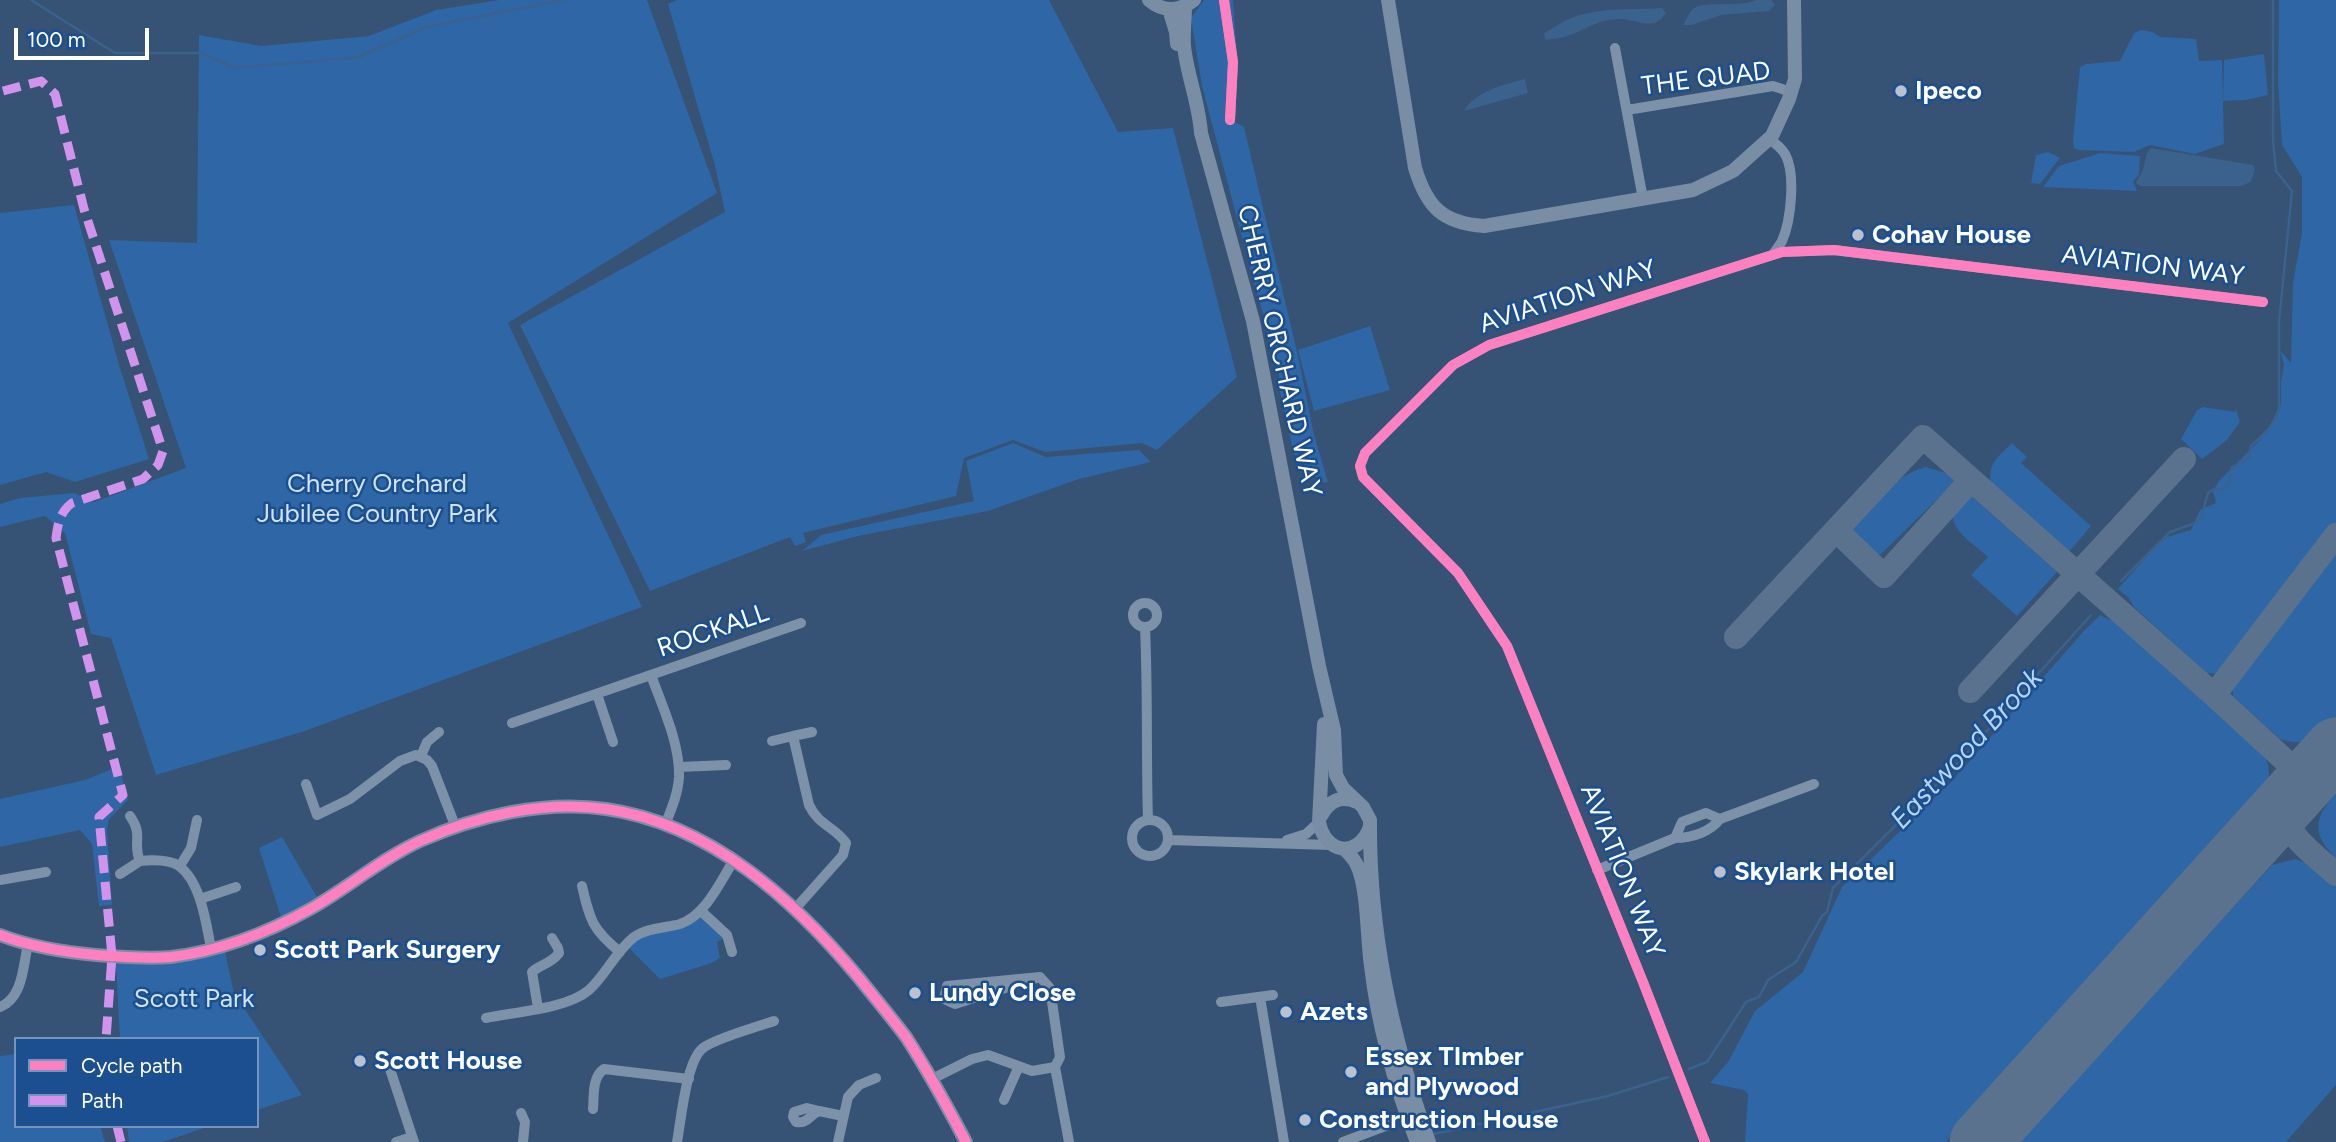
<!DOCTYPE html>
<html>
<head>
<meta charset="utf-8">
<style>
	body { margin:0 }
	#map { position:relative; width:2336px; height:1142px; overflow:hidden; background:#365274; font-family:Figtree,sans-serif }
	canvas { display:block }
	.legend { position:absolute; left:14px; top:1037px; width:245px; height:91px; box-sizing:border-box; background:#1b4f8f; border:2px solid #7695bc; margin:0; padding:9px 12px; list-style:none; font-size:21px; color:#fff }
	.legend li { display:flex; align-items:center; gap:14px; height:35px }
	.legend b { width:35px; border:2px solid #7695bc }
	.scale { position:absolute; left:14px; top:28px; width:135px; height:32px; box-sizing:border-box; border:4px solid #fff; border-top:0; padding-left:9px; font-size:21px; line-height:24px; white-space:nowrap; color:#fff; -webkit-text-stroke:5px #1b4f8f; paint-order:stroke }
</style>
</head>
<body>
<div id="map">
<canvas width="2336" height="1142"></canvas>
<ul class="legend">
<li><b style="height:9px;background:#ff80c0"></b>Cycle path</li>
<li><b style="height:9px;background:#d193ec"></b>Path</li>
</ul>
<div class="scale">100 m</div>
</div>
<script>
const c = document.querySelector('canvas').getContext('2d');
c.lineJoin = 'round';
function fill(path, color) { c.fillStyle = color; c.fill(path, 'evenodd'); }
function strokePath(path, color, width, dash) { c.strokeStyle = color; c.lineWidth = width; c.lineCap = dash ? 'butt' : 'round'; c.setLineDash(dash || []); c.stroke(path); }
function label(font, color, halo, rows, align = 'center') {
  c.font = font + ' Figtree,sans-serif'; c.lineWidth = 5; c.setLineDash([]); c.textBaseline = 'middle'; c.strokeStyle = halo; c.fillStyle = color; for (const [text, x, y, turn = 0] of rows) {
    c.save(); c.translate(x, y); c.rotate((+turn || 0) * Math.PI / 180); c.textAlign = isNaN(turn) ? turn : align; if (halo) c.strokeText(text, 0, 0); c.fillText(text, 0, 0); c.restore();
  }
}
const green = new Path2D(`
	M499,0H647L717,193L508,323L642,607L302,732L156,775L111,638L91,634L65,533L45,516L0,527V504L20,498L74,493L94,502L186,468L109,240L197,243L199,35L261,46L369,36L436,10Z
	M677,0H1049L1118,132L1173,128L1237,377L1157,450L1142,443L1045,452L1013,440L964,458L956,496L803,533L806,542L795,546L790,537L650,591L520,325L725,212L715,166L668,4Z
	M1204,0H1233L1237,55L1229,65L1225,117L1244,127L1298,356L1314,435L1328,482L1322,483L1294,454L1279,387V368L1256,290L1202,86L1191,18Z
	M2279,0H2336V527L2226,671L2218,674L2207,673L2134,607L2129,598L2118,589L2158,544L2167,537L2191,530L2200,510L2216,503L2213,491L2219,481L2259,441L2269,427L2281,404V382L2284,365L2280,350L2291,363L2293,283L2302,233V177L2282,145L2278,82Z
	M2141,30L2152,32L2161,37L2196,39L2199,61L2222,60L2224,144L2195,154L2150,145L2134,152L2079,150L2074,148L2073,139L2080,67L2086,64L2120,61L2134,33Z
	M2264,54L2268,95L2246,100L2223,101L2224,60Z
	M2048,152L2060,158L2040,184L2031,183L2036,155Z
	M2100,153L2140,156L2139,175L2133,181L2137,191L2043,187L2059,166Z
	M74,205L120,368L149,459L75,482L46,472L0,485V213Z
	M1370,326L1390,390L1314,411L1298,350Z
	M2203,407L2235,412L2236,409L2240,422L2226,441L2202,459L2181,439L2197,410Z
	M1013,443L1046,457L1139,450L1151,462L1079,479L988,511L858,536L802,551L821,535L974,501L966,461Z
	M2012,443L2027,457L2021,463L2091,526L2069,552L1991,484C1987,463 1999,456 2012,443Z
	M1926,467L1949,474L1956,481L1881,554L1870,555L1851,538V529C1873,506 1893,475 1926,467Z
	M1970,495L2057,572L2017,616L1971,575L1988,557C1973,543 1951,532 1952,510L1965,496Z
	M2336,540V719C2319,737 2306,748 2280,739L2233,696L2232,680Z
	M2100,615L2119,624L2264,754C2271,768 2270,780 2265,794L1968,1122L1956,1128L1946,1142H1745L1748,1094L1744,1090L1710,1083L1728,1062L1755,1011L1803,972L1842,887L1952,781L2083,632Z
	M119,766L128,800L109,819L107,830L112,905L99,906L92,844L80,830L0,847V799L85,780Z
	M2336,793V858C2311,834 2314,818 2336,793Z
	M282,837L317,897L281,917L259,848Z
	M2295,859L2313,865L2336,885V1085L2286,1142H2018L2272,865Z
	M701,911L720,928L723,939L717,942L720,958L712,963L660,979L626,945L631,939L677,925Z
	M225,952L234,993L302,1095L257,1110V1039H120L116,964L195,960Z
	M16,1054V1126H100L105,1142H0V1056Z
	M127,1126H210L163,1142H129Z`);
const water = new Path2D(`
	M1756,0H1771L1775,5L1769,11L1721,15L1692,25H1683C1686,20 1689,13 1693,9C1703,0 1740,8 1756,0Z
	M1662,8L1666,13C1653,32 1639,20 1621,19C1601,18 1585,30 1567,36C1561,38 1553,39 1545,40L1544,33C1554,28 1564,20 1574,17C1601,7 1633,10 1662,8Z
	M1525,79L1528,93L1464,111C1474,92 1505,84 1525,79Z
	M2151,148L2253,165L2255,170L2251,182L2241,186H2140L2136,183C2137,179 2140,177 2141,173C2146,165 2144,154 2151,148Z`);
const stream = new Path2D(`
	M31,0L115,53H201L236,68L359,57L426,27L563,0
	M2121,581L2170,532L2195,523L2201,518L2208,493L2214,489L2221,490L2229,484L2232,467L2242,463L2250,457L2251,446L2271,427L2279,409V322L2292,191L2276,171L2273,140V0
	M1689,1069L1707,1062L1746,1002L1759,997L1768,980L1796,962L1822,916L1827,912L1833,888L1957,764L2091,615
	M1434,1134L1608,1096L1668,1077`);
const taxiway = new Path2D(`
	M1836,530L1884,576L1971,480
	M1736,637L1923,437L2214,695L2290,765C2305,770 2313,768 2326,760
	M1970,691L2184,459
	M2214,695L2336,535
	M2294,795C2291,802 2286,808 2286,816C2286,836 2322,861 2336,874
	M2259,833L2278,830L2294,835`);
const runway = new Path2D(`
	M1980,1142L2336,748`);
const street = new Path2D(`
	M1224,0L1233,62L1230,120
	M1615,48L1643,199
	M1627,110L1773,86L1791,92
	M1769,139C1775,143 1781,147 1785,154C1796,173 1791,221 1782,241C1780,245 1776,250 1773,254
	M1133 615a12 12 0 1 1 24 0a12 12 0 1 1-24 0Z
	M1145,627C1148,692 1146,756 1148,820
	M651,675C662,706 680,743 679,777C678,794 671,810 665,825
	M597,694L613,742
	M512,723L801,623
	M793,736L812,732
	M772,741L793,736L809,805C819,826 834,826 846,843L843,855L795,909
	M421,756L427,742L439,732
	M679,767L726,765
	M306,784L317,815L350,799L400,761L416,755L427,760L432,766L456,828
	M1132 838a18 18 0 1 1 36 0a18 18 0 1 1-36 0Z
	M1675,838L1682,822L1706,813L1720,819
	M1168,840L1331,845
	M1287,840L1306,834L1319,822
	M140,861C151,860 169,859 179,866C201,882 206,923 211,948
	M180,866L191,848L197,820
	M1597,870L1675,838C1692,838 1710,832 1720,819L1814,784
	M120,874L140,861C132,843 144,836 130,816
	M0,880L46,872
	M582,886C590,920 592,929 620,952
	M200,899L236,887
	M701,911L727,935L732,952
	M1040,977L955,1004L944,999L947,986Z
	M1040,977L1050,988L1060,1057L1055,1067L1069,1142
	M1260,997L1284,1142
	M1221,1002L1273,995
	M0,1007C23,998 23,966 28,944
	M538,1008L532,972C541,964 551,964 559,953L558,948L552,938
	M486,1018C514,1012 567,1009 589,990C606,975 615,952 634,937C647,928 665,928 680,924C706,915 720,882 734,860
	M389,1066L414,1142
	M932,1079L972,1059L988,1055L1032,1071L1055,1067
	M1004,1100L1019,1066
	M593,1109C594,1096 592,1077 604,1069L689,1079
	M819,1111L807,1108L794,1112L793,1117L796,1122C808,1124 809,1115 819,1111L843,1116
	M521,1113L525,1122L523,1142
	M396,1142L412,1137
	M677,1142C681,1121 686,1061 703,1048C716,1038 757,1027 774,1021
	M838,1142L848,1097L859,1085L876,1078
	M1343,1142L1388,1125
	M1705,1142L1643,982L1507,646L1458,573L1363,477L1360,466L1365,453L1453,365L1489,345L1782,252L1834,250L2263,302`);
const secondary = new Path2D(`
	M1149,0C1164,13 1180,11 1194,0
	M1388,0L1415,168C1427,207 1442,223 1484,226L1693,190L1733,171L1772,136L1789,99L1795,79L1794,0
	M1185,7C1185,19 1183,33 1184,46C1187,75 1199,103 1201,133L1253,321L1319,666L1334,730L1336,775L1343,788L1363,807L1370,820C1369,930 1392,1039 1429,1142
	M1169,9L1176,32L1177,44
	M1324,724L1319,822C1325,854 1358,859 1370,827
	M1321,816C1329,801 1340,795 1357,802
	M1344,849C1351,855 1356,861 1359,870C1368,895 1367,939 1371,966C1378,1026 1395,1086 1417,1142
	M0,935C31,947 63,952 96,955C121,957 146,959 171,957C220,951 269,932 312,908C349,887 381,859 420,841C476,816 544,800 606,809C711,824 794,900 859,978C875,998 891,1017 906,1037C928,1071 947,1106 966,1142`);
const quiet = new Path2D(`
	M3,91L41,81L55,94L84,209L163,451L158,465L143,479L72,503C60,512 58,523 56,538L123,795L99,817L112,956L106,1039
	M117,1126L121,1142`);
const cycleway = new Path2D(`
	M1224,0L1233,62L1230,120
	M0,935C31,947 63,952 96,955C121,957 146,959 171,957C220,951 269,932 312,908C349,887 381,859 420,841C476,816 544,800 606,809C711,824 794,900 859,978C875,998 891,1017 906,1037C928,1071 947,1106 966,1142
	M1705,1142L1643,982L1507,646L1458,573L1363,477L1360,466L1365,453L1453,365L1489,345L1782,252L1834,250L2263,302`);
const markers = [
	[1901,91,7,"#b9c2ce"],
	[1858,235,7,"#b9c2ce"],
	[1720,872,7,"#b9c2ce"],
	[260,950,7,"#b9c2ce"],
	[915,993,7,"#b9c2ce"],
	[1286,1012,7,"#b9c2ce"],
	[360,1061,7,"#b9c2ce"],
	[1351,1072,7,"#b9c2ce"],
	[1305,1120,7,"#b9c2ce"]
];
const streetNames = [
	["THE QUAD",1706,79,-7],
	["AVIATION WAY",2153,266,7],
	["AVIATION WAY",1568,297,-18],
	["CHERRY ORCHARD WAY",1279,351,77],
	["ROCKALL",713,631,-19],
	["AVIATION WAY",1622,871,68]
];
const poiNames = [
	["Ipeco",1915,91],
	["Cohav House",1872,235],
	["Skylark Hotel",1734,872],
	["Scott Park Surgery",274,950],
	["Lundy Close",929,993],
	["Azets",1300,1012],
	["Essex TImber",1365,1057],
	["and Plywood",1365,1087],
	["Scott House",374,1061],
	["Construction House",1319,1120]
];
const parkNames = [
	["Cherry Orchard",377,484],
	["Jubilee Country Park",377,514],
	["Scott Park",194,999]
];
const waterNames = [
	["Eastwood Brook",1967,749,-47]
];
fill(green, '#2f66a5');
fill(water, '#3b618d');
strokePath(stream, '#3b618d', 2.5);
strokePath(taxiway, '#5a728e', 24);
strokePath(runway, '#5a728e', 61);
strokePath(street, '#7d92a8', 10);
strokePath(secondary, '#798da4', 14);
strokePath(quiet, '#d193ec', 9, [18, 9]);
strokePath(cycleway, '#ff80c0', 10);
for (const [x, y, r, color] of markers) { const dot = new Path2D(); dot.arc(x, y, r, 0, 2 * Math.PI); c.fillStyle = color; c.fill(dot); strokePath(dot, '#1b4f8f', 2.5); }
label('26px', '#fff', '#1b4f8f', streetNames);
label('bold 26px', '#fff', '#1b4f8f', poiNames, 'left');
label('26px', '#cfe3fa', '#1b4f8f', parkNames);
label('italic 28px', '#b5d3f5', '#1b4f8f', waterNames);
</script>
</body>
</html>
